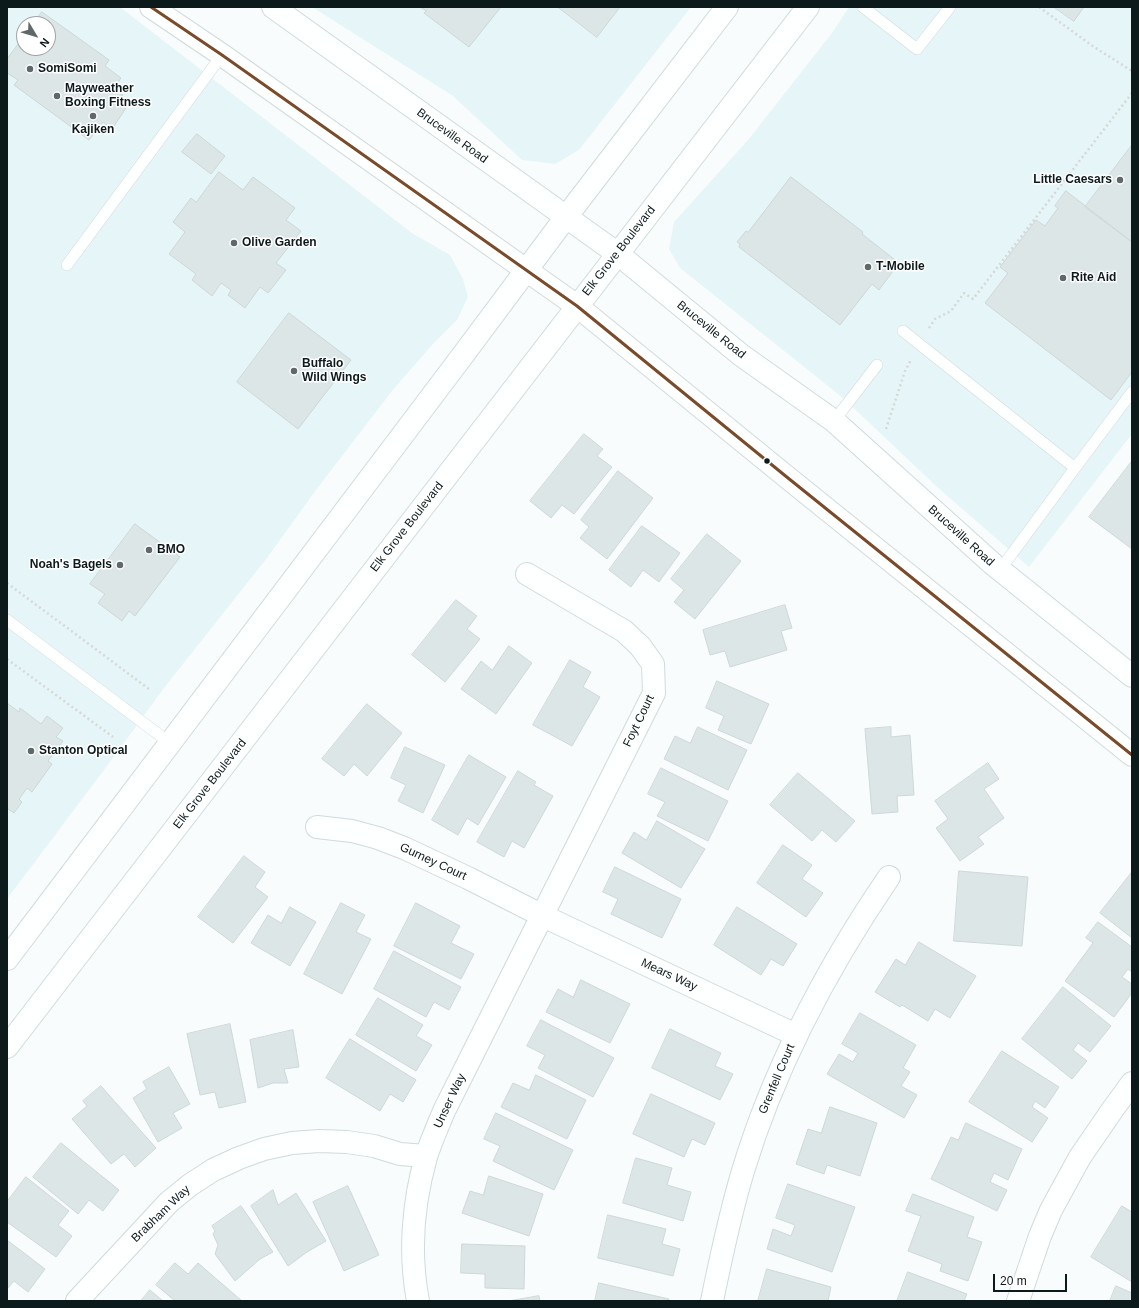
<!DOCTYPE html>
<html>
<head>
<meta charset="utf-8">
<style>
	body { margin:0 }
	#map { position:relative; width:1139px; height:1308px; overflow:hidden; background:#f8fcfc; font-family:Arial,sans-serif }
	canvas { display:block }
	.frame { position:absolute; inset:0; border:8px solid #0d1a1c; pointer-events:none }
	.north { position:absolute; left:16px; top:16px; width:40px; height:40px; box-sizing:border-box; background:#fff; border:1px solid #9ea3a4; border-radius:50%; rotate:128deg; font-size:11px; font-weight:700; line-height:16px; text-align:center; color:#0d1a1c }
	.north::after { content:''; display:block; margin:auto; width:14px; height:18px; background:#5f696a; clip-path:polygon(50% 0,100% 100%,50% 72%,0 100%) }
	.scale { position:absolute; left:993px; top:1274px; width:74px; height:18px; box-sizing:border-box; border:2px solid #0d1a1c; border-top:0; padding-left:5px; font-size:12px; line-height:14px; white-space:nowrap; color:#0d1a1c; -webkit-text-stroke:3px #fff; paint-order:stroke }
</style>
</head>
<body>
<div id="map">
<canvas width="1139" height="1308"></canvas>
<div class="frame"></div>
<div class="north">N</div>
<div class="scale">20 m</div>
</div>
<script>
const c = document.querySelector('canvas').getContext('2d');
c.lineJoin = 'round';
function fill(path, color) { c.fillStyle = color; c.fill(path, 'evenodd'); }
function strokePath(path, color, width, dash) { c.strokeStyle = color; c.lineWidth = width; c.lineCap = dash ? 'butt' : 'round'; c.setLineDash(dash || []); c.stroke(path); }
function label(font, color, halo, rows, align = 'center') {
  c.font = font + ' Arial,sans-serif'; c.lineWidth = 3; c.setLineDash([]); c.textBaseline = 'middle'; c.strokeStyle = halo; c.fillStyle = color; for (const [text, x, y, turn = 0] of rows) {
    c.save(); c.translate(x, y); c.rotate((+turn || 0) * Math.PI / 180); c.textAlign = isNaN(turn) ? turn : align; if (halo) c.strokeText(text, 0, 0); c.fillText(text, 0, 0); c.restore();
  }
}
const built = new Path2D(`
	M7,7H120L412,233L450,255L463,279L468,297L457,320L432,345L392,391L316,490L267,558L164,688L110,762L7,899ZM24,24H48V48H24Z
	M312,7H691L579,150L555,164L522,160L453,96Z
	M849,7H1132V434L1029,567L936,486L843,398L680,268L669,249L674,222L748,140L832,33Z`);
const building = new Path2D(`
	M420,7H501L469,47L424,13L426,11Z
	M558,7H620L597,37Z
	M1054,7H1084L1074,21Z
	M42,12L109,60L105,66L121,78L114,88L123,95L120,99L128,105L112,129L103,122L89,140L14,85L18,80L7,73V59L24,36V48H48V24H33Z
	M197,134L225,156L211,174L182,152Z
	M1132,145V242L1085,207Z
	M219,172L243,190L253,177L295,208L286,220L301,231L276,263L286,270L268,293L260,287L245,308L228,295L231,290L221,283L212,296L192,280L196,274L169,254L185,232L173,222L191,198L196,202Z
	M791,177L863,232L862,234L899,263L879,290L872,284L840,325L739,247L740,244L737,242L746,231L748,232Z
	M1066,191L1132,242V372L1111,400L985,303L1008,273L1000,267L1036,220L1045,226L1058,208L1055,206Z
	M289,313L351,360L298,429L237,382Z
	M584,434L603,449L597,456L612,467L574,514L562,505L551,518L530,501Z
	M1132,461V549L1089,517Z
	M618,471L653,498L607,559L580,538L589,527L581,520Z
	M135,524L180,557L135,616L129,611L122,621L98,603L105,594L90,584Z
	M642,526L680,553L659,582L643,570L631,587L609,570Z
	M707,534L741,561L695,619L674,602L684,590L671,579Z
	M456,600L477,616L467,629L480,639L445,682L412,655Z
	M785,605L792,628L781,631L787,650L730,667L725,651L710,655L703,630Z
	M509,646L532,663L496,714L461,689L481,661L492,670Z
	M570,660L591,672L583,687L600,697L572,746L533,725Z
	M717,681L769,704L751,744L718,730L724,716L706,708Z
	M7,703L19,712L20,708L41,724L47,716L63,728L56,737L63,741L48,761L52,764L32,792L27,788L19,799L22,802L14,813L8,809L7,811Z
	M367,704L402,733L367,776L354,764L344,776L322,759Z
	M698,727L747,750L728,790L664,759L675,736L690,743Z
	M891,727V737L910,735L914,795L897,796L898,812L872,814L865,729Z
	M405,747L445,765L423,813L398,801L406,785L391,778Z
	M469,755L506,777L478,825L467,818L458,835L432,820Z
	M988,763L999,779L984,789L1004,818L978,837L984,844L960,861L936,828L948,819L935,801Z
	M661,768L728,801L708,841L657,816L665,802L648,794Z
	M518,771L536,782L534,785L553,796L524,848L512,841L504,857L477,842Z
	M798,773L855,821L836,842L822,830L812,841L770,805Z
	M657,821L705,849L681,888L622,853L634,832L646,840Z
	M783,845L812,865L802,879L823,893L806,917L757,883Z
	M244,856L265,872L255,887L268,897L233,943L198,917Z
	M615,867L681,899L662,938L611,914L618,899L603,892Z
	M959,871L1028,877L1022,946L954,941Z
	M1132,872V938L1100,913Z
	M341,903L365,915L356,932L371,939L342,994L304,974Z
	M416,903L460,926L451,943L474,954L461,979L394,946Z
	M290,907L316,922L290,966L251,943L268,915L281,923Z
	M737,907L797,944L783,966L771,959L761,975L714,945Z
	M1098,922L1132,947V972L1128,969L1122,977L1132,984V993L1114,1017L1065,981L1093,943L1086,938Z
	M919,942L976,976L950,1018L935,1009L928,1021L902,1005L900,1007L875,992L896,959L905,965Z
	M394,951L461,987L449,1010L434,1002L426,1017L374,989Z
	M581,980L630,1004L610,1043L546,1012L558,989L573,997Z
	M1063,987L1111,1026L1090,1052L1078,1043L1073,1050L1087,1061L1072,1079L1022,1039Z
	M378,998L423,1025L416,1036L432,1045L416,1071L356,1035Z
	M860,1013L916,1045L903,1068L910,1072L901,1086L917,1095L904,1118L827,1074L839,1054L853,1062L858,1053L842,1044Z
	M541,1020L614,1058L593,1097L538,1068L545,1055L527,1046Z
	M230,1024L246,1102L219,1108L215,1092L200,1095L187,1034Z
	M670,1029L721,1053L715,1066L733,1074L720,1100L652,1068Z
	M293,1030L299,1067L284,1069L288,1083H273L258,1088L250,1040Z
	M350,1039L416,1080L403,1102L390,1094L380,1111L326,1078Z
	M1002,1051L1059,1087L1045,1108L1035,1101L1032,1107L1048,1118L1032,1142L969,1102Z
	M169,1067L190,1104L173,1113L182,1128L158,1142L133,1098L147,1089L143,1082Z
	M536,1075L586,1100L567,1139L501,1107L513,1083L529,1090Z
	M101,1086L156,1148L135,1167L124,1154L111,1164L72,1119L87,1106L83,1101Z
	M651,1094L715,1123L705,1145L692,1139L684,1157L633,1134Z
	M830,1107L877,1123L860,1176L827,1165L824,1174L796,1164L808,1129L821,1133Z
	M496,1113L573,1150L554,1190L493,1161L500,1146L484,1139Z
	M966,1123L1022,1149L1008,1180L994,1173L990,1182L1007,1190L997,1211L931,1179L951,1137L958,1140Z
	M61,1143L119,1190L103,1211L89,1200L78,1214L33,1177Z
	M636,1158L672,1168L667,1185L691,1192L683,1221L623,1203Z
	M489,1176L543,1194L529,1236L462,1213L470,1191L483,1195Z
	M26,1177L69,1211L58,1225L72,1236L56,1257L7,1222V1202Z
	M788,1184L855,1207L832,1272L767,1249L773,1229L791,1236L795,1225L776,1218Z
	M348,1186L379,1255L344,1271L313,1202Z
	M273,1190L278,1205L296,1193L326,1241L307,1252L288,1266L251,1206Z
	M913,1194L974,1217L967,1237L982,1242L968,1281L940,1271L942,1264L908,1251L921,1216L906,1211Z
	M241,1206L273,1252L260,1259L235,1281L215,1254L218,1245L213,1234L215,1231L212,1226Z
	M1122,1206L1132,1212V1282L1091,1257Z
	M608,1215L666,1229L662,1244L680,1249L673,1276L598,1258Z
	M7,1240L45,1269L28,1292L14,1281L7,1289Z
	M462,1244L525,1246L524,1289L485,1288V1274L461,1273Z
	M175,1263L188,1274L198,1263L242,1301H175L156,1285Z
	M767,1269L831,1287L828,1301H758Z
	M908,1272L967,1294L964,1301H897Z
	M599,1283L669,1299L668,1301H595Z
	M1116,1286L1132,1293V1301H1110Z
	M150,1290L163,1301H141Z
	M539,1296L540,1301H509Z`);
const path = new Path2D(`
	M1039,7L1094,47L1132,71
	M929,328L935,319L951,311L964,293L973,299L1132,93
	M886,429L905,371L911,360
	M7,583L149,689
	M7,659L113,737`);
const service = new Path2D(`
	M863,7L917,49L950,7
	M67,265L222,55
	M903,331L1075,468L1000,570
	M834,421L877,365
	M1075,468L1132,392
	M7,620L170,743`);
const minor = new Path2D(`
	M317,827L352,831L378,838L404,848L468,878L543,916L796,1035
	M77,1301L169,1202L190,1185L213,1170L239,1158L264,1149L292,1143L319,1141L347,1142L374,1146L400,1154L426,1156
	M418,1301C409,1254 413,1203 426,1157C431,1141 438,1126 444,1111L654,693L653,664L640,646L624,631L527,574
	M712,1301C721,1257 730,1214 743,1171C775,1065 827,968 889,877`);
const tertiary = new Path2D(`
	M1018,1301L1040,1236L1051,1210L1080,1157L1113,1109L1132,1083`);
const secondary = new Path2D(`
	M151,7L222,55L577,306L788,478L1132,755
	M273,7L618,254L741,355L834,421L994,565L1132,676
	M7,959L460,359L566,217L727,7
	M7,1047L808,7`);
const bus1 = new Path2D(`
	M151,7L222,55L577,306L788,478L1132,755`);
const markers = [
	[30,69,4,"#5f696a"],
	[57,96,4,"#5f696a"],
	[93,116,4,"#5f696a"],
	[1120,180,4,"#5f696a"],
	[234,243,4,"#5f696a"],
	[868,267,4,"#5f696a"],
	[1063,278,4,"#5f696a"],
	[294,371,4,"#5f696a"],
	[767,461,3.5,"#0d1a1c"],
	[149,550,4,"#5f696a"],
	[120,565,4,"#5f696a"],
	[31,751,4,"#5f696a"]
];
const poiNames = [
	["SomiSomi",38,69],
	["Mayweather",65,89],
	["Boxing Fitness",65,103],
	["Kajiken",93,130,"center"],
	["Little Caesars",1112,180,"right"],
	["Olive Garden",242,243],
	["T-Mobile",876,267],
	["Rite Aid",1071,278],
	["Buffalo",302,364],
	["Wild Wings",302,378],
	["BMO",157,550],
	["Noah's Bagels",112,565,"right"],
	["Stanton Optical",39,751]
];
const streetNames = [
	["Bruceville Road",452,136,36],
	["Elk Grove Boulevard",619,251,-52],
	["Bruceville Road",711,330,39],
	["Elk Grove Boulevard",407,527,-52],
	["Bruceville Road",961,536,42],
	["Foyt Court",639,721,-64],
	["Elk Grove Boulevard",210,784,-52],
	["Gurney Court",433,862,25],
	["Mears Way",669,975,25],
	["Grenfell Court",777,1079,-67],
	["Unser Way",450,1101,-65],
	["Brabham Way",161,1214,-44]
];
fill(built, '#e6f6f8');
fill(building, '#dce6e7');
strokePath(building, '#cfd7d8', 1);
strokePath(service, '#d1dadb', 12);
strokePath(minor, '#d1dadb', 24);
strokePath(tertiary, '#d1dadb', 24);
strokePath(secondary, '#d1dadb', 24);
strokePath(path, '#d6d7d7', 2.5, [2, 3]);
strokePath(service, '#feffff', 11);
strokePath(minor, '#feffff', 22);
strokePath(tertiary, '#feffff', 22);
strokePath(secondary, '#feffff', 22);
strokePath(bus1, '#7a4b2a', 3);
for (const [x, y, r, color] of markers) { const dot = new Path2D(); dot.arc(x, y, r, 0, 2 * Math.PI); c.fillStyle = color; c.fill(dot); strokePath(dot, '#fff', 1.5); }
label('bold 12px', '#0d1a1c', '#fff', poiNames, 'left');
label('12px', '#0d1a1c', '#fff', streetNames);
</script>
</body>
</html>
